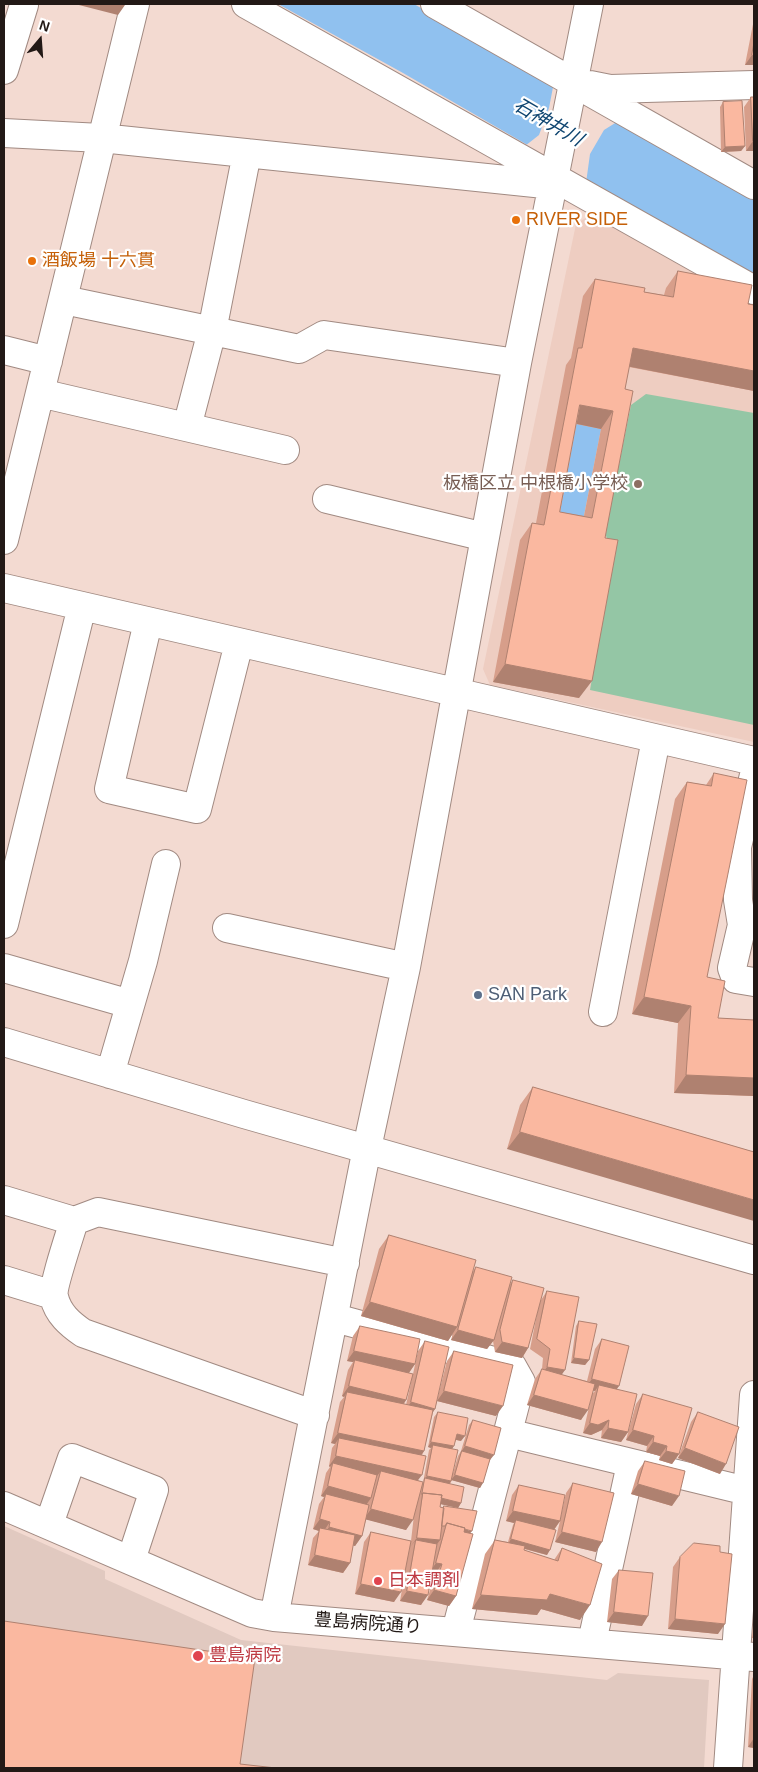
<!DOCTYPE html>
<html>
<head>
<meta charset="utf-8">
<style>
	body { margin:0 }
	#map { position:relative; width:758px; height:1772px; overflow:hidden; background:#f3dad1; font-family:Arial,sans-serif }
	canvas { display:block }
	.frame { position:absolute; inset:0; border:5px solid #221916; pointer-events:none }
	.north { position:absolute; left:15px; top:15px; width:50px; height:50px; -webkit-text-stroke:4px #fff; paint-order:stroke; rotate:18deg; font-size:14px; font-weight:700; line-height:20px; text-align:center; color:#221916 }
	.north::after { content:''; display:block; margin:auto; width:18px; height:22px; background:#221916; clip-path:polygon(50% 0,100% 100%,50% 72%,0 100%) }
</style>
</head>
<body>
<div id="map">
<canvas width="758" height="1772"></canvas>
<div class="frame"></div>
<div class="north">N</div>
</div>
<script>
const c = document.querySelector('canvas').getContext('2d');
c.lineJoin = 'round';
function fill(path, color) { c.fillStyle = color; c.fill(path, 'evenodd'); }
function strokePath(path, color, width, dash) { c.strokeStyle = color; c.lineWidth = width; c.lineCap = dash ? 'butt' : 'round'; c.setLineDash(dash || []); c.stroke(path); }
function label(font, color, halo, rows, align = 'center') {
  c.font = font + ' Arial,"Noto Sans JP",sans-serif'; c.lineWidth = 4.5; c.setLineDash([]); c.textBaseline = 'middle'; c.strokeStyle = halo; c.fillStyle = color; for (const [text, x, y, turn = 0] of rows) {
    c.save(); c.translate(x, y); c.rotate((+turn || 0) * Math.PI / 180); c.textAlign = isNaN(turn) ? turn : align; if (halo) c.strokeText(text, 0, 0); c.fillText(text, 0, 0); c.restore();
  }
}
const built = new Path2D(`
	M592,214L754,299V742L490,685L483,669L576,224Z`);
const medical = new Path2D(`
	M4,1526L105,1571V1579L241,1640L607,1680L618,1673L709,1680L704,1768H4Z`);
const green = new Path2D(`
	M646,394L754,413V725L590,690L613,555L605,533L631,405Z`);
const water = new Path2D(`
	M278,4H414L637,133L754,197V276L403,73Z
	M568,422L601,429L580,536L547,530Z`);
const pier = new Path2D(`
	M554,82L620,120L604,130L590,154L586,183L525,146L539,135L549,108Z`);
const minor = new Path2D(`
	M246,4L754,290
	M435,4L754,185
	M4,70L24,5
	M590,85L610,89L754,85
	M4,133L101,138L554,185
	M64,300L299,349L324,335L517,363
	M4,350L48,361
	M40,393L285,450
	M187,427L212,331L247,153
	M327,499L485,537
	M4,540L135,4
	M4,588L754,761
	M148,622L109,789L197,809L239,643
	M754,775L737,847L738,900L742,925L732,968L736,979L754,982
	M4,924L82,606
	M227,928L406,967
	M4,968L130,1004
	M603,1012L656,739
	M4,1042L244,1114L754,1260
	M110,1074L143,961L166,864
	M4,1200L74,1221
	M4,1280L53,1295
	M335,1318L512,1366L521,1382L456,1631
	M315,1415L83,1333C70,1324 58,1314 54,1297C52,1288 70,1234 74,1221L98,1212L345,1263
	M508,1433L747,1491
	M4,1506L252,1613L274,1617L754,1657
	M49,1524L72,1458L154,1490L131,1560
	M274,1617L367,1148L406,967L517,363L589,4
	M592,1642L631,1464
	M728,1768L754,1395`);
const wall = new Path2D(`
	M754,19V65H745Z
	M751,97H754V151H746L744,107Z
	M723,102L745,146L741,151L721,152L720,107Z
	M678,271L748,304L754,391L629,367L625,389L605,538L579,698L493,682L520,540L532,523H536L566,365L571,358L583,296L595,279L644,292L664,295L666,288ZM576,424L601,429L584,516L560,512Z
	M714,773L707,977L718,1018L754,1020V1096L674,1093L678,1023L632,1014L675,799L687,782L706,785Z
	M533,1087L754,1152L507,1149L520,1105Z
	M389,1235L473,1271L476,1267L510,1284L513,1280L541,1300L547,1291L562,1375L587,1381L595,1349L602,1339L617,1389L628,1432L621,1442L601,1438L602,1430L591,1435L583,1433L592,1394L595,1391H593L581,1420L527,1405L535,1379L542,1369L543,1358L530,1349L538,1309L528,1348L522,1358L495,1352L493,1341L487,1349L451,1340L453,1333L448,1341L361,1316L379,1249Z
	M579,1321L589,1360L585,1365L571,1363L576,1326Z
	M360,1326L415,1364L409,1373L413,1374L418,1351L425,1341L437,1400L447,1361L454,1351L496,1416L437,1401L435,1409L433,1412L424,1451L422,1455L418,1480L423,1483L429,1450L431,1448L428,1447L434,1417L438,1412L461,1441L456,1440L452,1449L453,1473L458,1456L461,1451L469,1425L473,1420L490,1460L480,1488L452,1480L450,1484L461,1503L458,1508L441,1504L440,1507L443,1508L444,1506L470,1534L456,1596L449,1606L427,1600L435,1574L432,1573L421,1605L400,1601L406,1566L394,1602L355,1594L364,1542L371,1532L411,1541L414,1515L406,1530L366,1519L362,1536L355,1546L353,1545L350,1563L343,1573L308,1565L313,1538L319,1531L313,1529L319,1504L324,1497L321,1496L326,1473L330,1467L329,1466L332,1448L335,1444L331,1443L340,1402L344,1397L342,1396L348,1370L353,1362L347,1361L353,1336ZM412,1378L406,1405L404,1404L406,1400Z
	M643,1394L679,1454L672,1464L659,1460L660,1456L646,1452L647,1446L626,1440L636,1404Z
	M698,1412L720,1474L678,1458L691,1422Z
	M645,1461L672,1506L631,1494L638,1471Z
	M573,1483L596,1552L555,1542L560,1521L554,1530L547,1555L524,1549V1550L554,1560L562,1548L580,1620L541,1609L537,1615L472,1609L485,1554L495,1540L508,1542L513,1525L514,1523L506,1521L512,1495L519,1485L560,1520L566,1493Z
	M680,1557L718,1634L668,1629L673,1567Z
	M619,1570L642,1626L607,1622L612,1579Z
	M754,1617V1638H752Z
	M754,1675V1748L748,1747L752,1679Z`);
const shadedWall = new Path2D(`
	M75,4H120L125,5L118,15Z
	M752,55L754,56V65H745Z
	M753,141H754V151H746Z
	M745,146L741,151L721,152L725,147Z
	M633,348L754,371V391L621,365Z
	M580,405L613,411L601,429L568,422Z
	M505,664L592,681L579,698L493,682Z
	M644,997L691,1006L678,1023L632,1014Z
	M686,1075L754,1078V1096L674,1093Z
	M520,1132L754,1200V1221L507,1149Z
	M370,1302L457,1327L448,1341L361,1316Z
	M458,1330L494,1340L487,1349L451,1340Z
	M502,1342L528,1348L522,1358L495,1352Z
	M354,1351L415,1364L408,1374L355,1360L353,1362L347,1361Z
	M574,1358L589,1360L585,1365L571,1363Z
	M547,1367L565,1370L558,1380L540,1377Z
	M592,1379L619,1386L612,1396L599,1385L595,1391L585,1388Z
	M349,1386L406,1400L399,1410L347,1392L344,1397L342,1396Z
	M444,1391L503,1406L496,1416L437,1401Z
	M534,1395L588,1410L581,1420L527,1405Z
	M411,1402L435,1409L428,1419L404,1412Z
	M609,1420L602,1430L591,1435L583,1433L590,1423Z
	M608,1428L628,1432L621,1442L601,1438Z
	M633,1430L654,1436L647,1446L626,1440Z
	M338,1433L424,1451L417,1461L339,1438L335,1444L331,1443Z
	M457,1434L465,1436L461,1441L453,1439Z
	M431,1442L454,1446L450,1452L433,1445L431,1448L428,1447Z
	M653,1442L667,1446L660,1456L646,1452Z
	M465,1446L494,1455L490,1460L461,1452Z
	M685,1448L726,1464L720,1474L678,1458Z
	M666,1451L679,1454L672,1464L659,1460Z
	M336,1456L422,1475L415,1484L381,1471L377,1476L333,1463L330,1467L329,1466Z
	M455,1475L483,1483L480,1488L451,1480Z
	M427,1476L451,1481L448,1486L425,1478L423,1481Z
	M638,1484L679,1496L672,1506L631,1494Z
	M328,1486L371,1498L364,1508L326,1494L324,1497L321,1496Z
	M422,1494L461,1503L458,1508L422,1500Z
	M371,1509L413,1520L406,1530L364,1519Z
	M513,1511L560,1521L553,1531L516,1520L514,1523L506,1521Z
	M320,1519L330,1522L323,1532L320,1528L319,1531L313,1529Z
	M446,1526L472,1531L468,1536Z
	M329,1527L362,1536L355,1546L322,1537Z
	M562,1532L602,1542L596,1552L555,1542Z
	M417,1538L440,1540L433,1550L416,1540L410,1547Z
	M511,1539L550,1550L547,1555L508,1544Z
	M315,1555L350,1563L343,1573L308,1565Z
	M436,1563L442,1564L435,1574L429,1573Z
	M361,1584L401,1592L394,1602L355,1594Z
	M434,1590L456,1596L449,1606L427,1600Z
	M407,1591L428,1595L421,1605L400,1601Z
	M550,1594L590,1605L580,1620L541,1609L537,1615L472,1609L481,1595Z
	M614,1612L648,1616L642,1626L607,1622Z
	M675,1619L725,1624L718,1634L668,1629Z
	M754,1738V1748L748,1747Z`);
const building = new Path2D(`
	M754,43V56L752,55Z
	M751,97H754V141H753Z
	M742,101L745,146L725,147L723,102Z
	M678,271L752,285L748,304L754,305V371L633,348L625,389L633,391L605,538L618,540L592,681L505,664L532,523L544,525L578,348H582L595,279L645,288L644,292L673,297ZM580,405L613,411L592,518L560,512Z
	M714,773L747,780L707,977L725,981L718,1018L754,1020V1078L686,1075L691,1006L644,997L687,782L711,786Z
	M533,1087L754,1152V1200L520,1132Z
	M389,1235L476,1260L457,1327L370,1302Z
	M476,1267L512,1277L494,1340L458,1330Z
	M513,1280L544,1288L528,1348L502,1342L500,1330Z
	M547,1291L579,1297L565,1370L547,1367L550,1349L537,1339Z
	M579,1321L597,1324L589,1360L574,1358Z
	M360,1326L420,1339L415,1364L354,1351Z
	M602,1339L629,1346L619,1386L592,1379Z
	M425,1341L449,1347L435,1409L411,1402Z
	M454,1351L513,1365L503,1406L444,1391Z
	M355,1360L413,1374L406,1400L349,1386Z
	M542,1369L595,1384L588,1410L534,1395Z
	M599,1385L637,1394L628,1432L608,1428L609,1420L598,1425L590,1423Z
	M347,1392L433,1410L424,1451L338,1433Z
	M643,1394L692,1408L679,1454L666,1451L667,1446L653,1442L654,1436L633,1430Z
	M438,1412L468,1418L465,1436L457,1434L454,1446L431,1442Z
	M698,1412L739,1427L726,1464L685,1448Z
	M473,1420L501,1428L494,1455L465,1446Z
	M339,1438L426,1456L422,1475L336,1456Z
	M433,1445L458,1450L451,1481L427,1476Z
	M462,1451L490,1459L483,1483L455,1475Z
	M645,1461L685,1471L679,1496L638,1484Z
	M333,1463L377,1475L371,1498L328,1486Z
	M381,1471L423,1482L413,1520L371,1509Z
	M425,1478L464,1487L461,1503L441,1498L442,1495L423,1493L422,1494Z
	M573,1483L614,1493L602,1542L562,1532Z
	M519,1485L565,1495L560,1521L513,1511Z
	M423,1493L442,1495L440,1507L444,1508L440,1540L417,1538Z
	M326,1494L369,1505L362,1536L329,1527L330,1522L320,1519Z
	M444,1506L477,1511L472,1531L464,1529L465,1528L447,1523L445,1526H442Z
	M516,1520L556,1530L550,1550L511,1539Z
	M447,1523L465,1528L464,1532L473,1534L456,1596L434,1590L442,1564L436,1563Z
	M320,1528L355,1535L350,1563L315,1555Z
	M371,1532L411,1541L401,1592L361,1584Z
	M416,1540L437,1544L428,1595L407,1591Z
	M495,1540L525,1546L524,1550L558,1561L562,1548L602,1564L590,1605L550,1594L547,1600L481,1595Z
	M694,1543L720,1546V1552L732,1554L725,1624L675,1619L680,1557Z
	M619,1570L653,1573L648,1616L614,1612Z
	M4,1621L255,1658L240,1764L276,1768H4Z`);
const markers = [
	[516,220,5,"#e8710a"],
	[32,261,5,"#e8710a"],
	[638,484,5,"#8d6e63"],
	[478,995,5,"#5c6f8a"],
	[378,1581,5,"#e0444e"],
	[198,1656,6,"#e0444e"]
];
const foodNames = [
	["RIVER SIDE",526,220],
	["酒飯場 十六貫",42,261]
];
const educationNames = [
	["板橋区立 中根橋小学校",628,484]
];
const serviceNames = [
	["SAN Park",488,995]
];
const healthNames = [
	["日本調剤",388,1581],
	["豊島病院",209,1656]
];
const streetNames = [
	["豊島病院通り",368,1624,4]
];
const waterNames = [
	["石神井川",548,123,30]
];
fill(built, '#eecdc1');
fill(medical, '#e1c9c0');
fill(green, '#94c6a5');
fill(water, '#90c1ef');
fill(pier, '#f3dad1');
strokePath(minor, '#a18a82', 30);
strokePath(minor, '#fff', 28);
fill(wall, '#d79e8a');
fill(shadedWall, '#af8170');
fill(building, '#fab8a0');
strokePath(building, '#af8170', 1);
for (const [x, y, r, color] of markers) { const dot = new Path2D(); dot.arc(x, y, r, 0, 2 * Math.PI); c.fillStyle = color; c.fill(dot); strokePath(dot, '#fff', 2); }
label('18px', '#c56008', '#fff', foodNames, 'left');
label('18px', '#785e54', '#fff', educationNames, 'right');
label('18px', '#4e5e75', '#fff', serviceNames, 'left');
label('18px', '#be3a42', '#fff', healthNames, 'left');
label('18px', '#221916', '#fff', streetNames);
label('italic 19px', '#0f4570', '#fff', waterNames);
</script>
</body>
</html>
